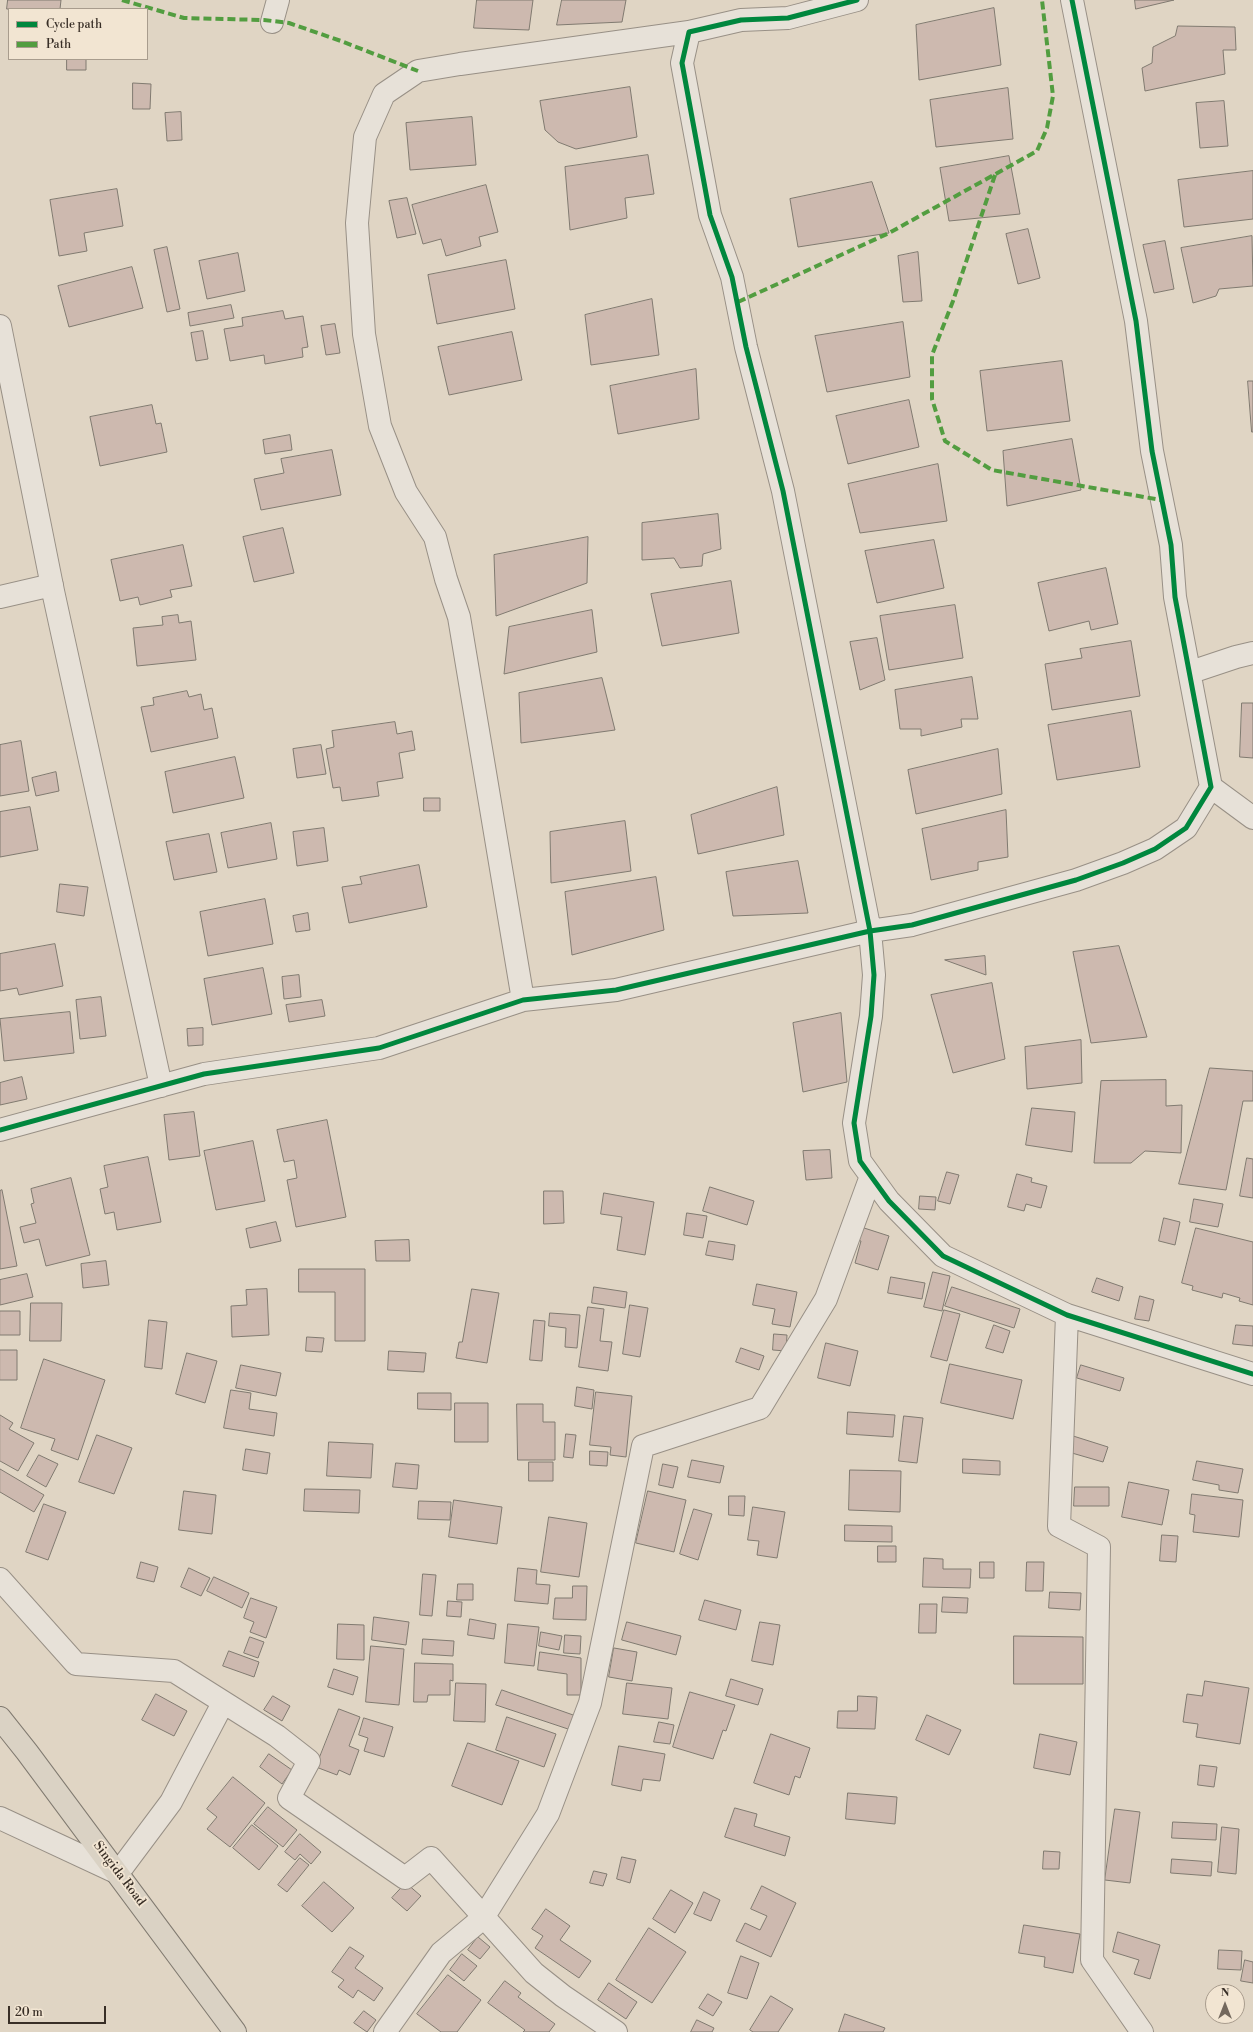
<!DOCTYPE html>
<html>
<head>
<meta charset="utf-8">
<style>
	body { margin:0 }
	#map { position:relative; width:1253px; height:2032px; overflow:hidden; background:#e0d5c4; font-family:"Libre Bodoni",serif }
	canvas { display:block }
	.legend { position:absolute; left:8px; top:8px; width:140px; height:52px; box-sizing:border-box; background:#f2e5d2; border:1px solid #a89c8d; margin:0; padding:5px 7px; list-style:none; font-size:12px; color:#382e26 }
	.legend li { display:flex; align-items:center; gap:8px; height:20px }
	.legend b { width:20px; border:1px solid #a89c8d }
	.north { position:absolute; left:1205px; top:1984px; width:40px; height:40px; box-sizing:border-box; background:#f2e5d2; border:1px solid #a89c8d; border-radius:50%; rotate:0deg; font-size:11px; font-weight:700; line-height:16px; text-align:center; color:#382e26 }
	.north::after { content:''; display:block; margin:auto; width:14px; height:18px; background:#73685d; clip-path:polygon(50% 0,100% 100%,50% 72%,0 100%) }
	.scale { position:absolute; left:8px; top:2006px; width:98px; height:18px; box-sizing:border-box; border:2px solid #382e26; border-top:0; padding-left:5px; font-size:12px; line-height:14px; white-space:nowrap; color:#382e26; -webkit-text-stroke:3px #f2e5d2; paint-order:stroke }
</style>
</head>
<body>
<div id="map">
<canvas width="1253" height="2032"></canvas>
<ul class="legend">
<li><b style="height:5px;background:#00873e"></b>Cycle path</li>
<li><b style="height:5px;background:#529d40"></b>Path</li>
</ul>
<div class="north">N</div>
<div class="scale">20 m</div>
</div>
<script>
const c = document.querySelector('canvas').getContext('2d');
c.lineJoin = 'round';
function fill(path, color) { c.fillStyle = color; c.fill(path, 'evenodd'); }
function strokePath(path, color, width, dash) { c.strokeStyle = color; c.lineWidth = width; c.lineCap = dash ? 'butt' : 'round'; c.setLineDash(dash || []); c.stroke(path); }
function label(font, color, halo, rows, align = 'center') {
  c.font = font + ' "Libre Bodoni",serif'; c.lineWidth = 3.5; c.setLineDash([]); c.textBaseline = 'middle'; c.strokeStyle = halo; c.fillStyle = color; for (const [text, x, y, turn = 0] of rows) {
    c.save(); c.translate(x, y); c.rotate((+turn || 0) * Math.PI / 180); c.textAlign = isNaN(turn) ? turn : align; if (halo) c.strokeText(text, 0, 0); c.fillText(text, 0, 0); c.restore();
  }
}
const building = new Path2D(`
	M8,0H61L60,9H7Z
	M477,0H533L529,30L474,28Z
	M562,0H626L622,22L557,25Z
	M1135,0H1174L1136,9Z
	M994,8L1001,65L919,80L916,25Z
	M1178,26L1235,27L1236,50H1223L1225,74L1145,91L1142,68L1152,63L1153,47L1175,36Z
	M67,59H86V70H67Z
	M133,83L151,84L150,109H133Z
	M630,87L637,137L576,149L558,142L545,130L540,101Z
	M1008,88L1013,139L936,147L930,100Z
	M1224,101L1228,146L1200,148L1196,103Z
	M181,112L182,140L167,141L165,113Z
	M472,117L476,165L410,170L406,123Z
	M648,155L654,194L625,198L627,218L570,230L565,167Z
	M1009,156L1020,214L949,221L940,168Z
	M1253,171V219L1184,227L1178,180Z
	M872,182L889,233L798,247L790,199Z
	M486,185L498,232L479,237L481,246L446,256L441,239L423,244L412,205Z
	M117,189L123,226L84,233L87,251L59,256L50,200Z
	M407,198L416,234L397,238L389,201Z
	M1028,229L1040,278L1018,284L1006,234Z
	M1252,236L1253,286L1219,289L1216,296L1193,303L1181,248Z
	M1165,241L1174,289L1154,293L1143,245Z
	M167,247L180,309L167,312L154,250Z
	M918,252L922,301L903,302L898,256Z
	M238,253L245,291L207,299L199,261Z
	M506,260L515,309L437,324L428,275Z
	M132,267L143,308L69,327L58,286Z
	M652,299L659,355L591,365L585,315Z
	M231,305L234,318L190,326L188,313Z
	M283,311L285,319L303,316L308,347L302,348L303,357L265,364L264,355L230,361L224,329L243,326L242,318Z
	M903,322L910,377L827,392L815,336Z
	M335,324L340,353L326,355L321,326Z
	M203,331L208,359L196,361L191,333Z
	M512,332L522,380L449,395L438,347Z
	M1062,361L1070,421L987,431L980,371Z
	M696,369L699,419L618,434L610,386Z
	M1248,381H1253V432H1252Z
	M909,400L919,447L848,464L836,416Z
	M152,405L156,424L161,423L167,452L100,466L90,417Z
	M290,435L292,450L265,454L263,440Z
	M1072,439L1081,490L1007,506L1003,451Z
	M332,450L341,495L261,510L254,479L284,473L281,459Z
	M938,464L947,521L860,533L848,484Z
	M718,514L721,549L703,554L702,566L680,568L674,558L642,560V523Z
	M283,528L294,573L254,582L243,537Z
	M588,537L587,583L496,616L494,555Z
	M934,540L944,588L877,603L865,551Z
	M183,545L192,586L170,590L172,597L140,605L138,597L120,601L111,560Z
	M1106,568L1118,624L1091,630L1089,621L1049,631L1038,583Z
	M731,581L739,633L662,646L651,594Z
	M955,605L963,658L889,670L880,616Z
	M592,610L597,652L504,674L509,627Z
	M178,615L179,623L191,621L196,660L137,666L133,628L163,625L162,617Z
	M877,638L885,680L860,690L850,642Z
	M1131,641L1140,696L1052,710L1045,664L1082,658L1080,649Z
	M972,677L978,719H961L962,727L921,736V729H900L895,690Z
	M602,678L615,730L521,743L519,693Z
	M187,691L189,697L201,694L204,710L212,708L218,738L151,752L141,707L154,705L153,698Z
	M1242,703H1253V758L1240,757Z
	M1131,711L1140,767L1057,780L1048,725Z
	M395,722L397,734L412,731L415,750L399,753L403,778L377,782L379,796L342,801L340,787L333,788L326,749L334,747L332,731Z
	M21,741L29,791L0,796V745Z
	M321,745L326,774L297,778L293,749Z
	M998,749L1002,794L916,814L908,770Z
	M235,757L244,798L173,813L165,772Z
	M56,772L59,791L36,796L32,778Z
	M777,787L784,835L698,854L691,815Z
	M424,798H440V811H424Z
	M30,807L38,850L0,857V812Z
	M1006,810L1008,857L978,862V870L931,880L922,829Z
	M625,821L631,871L551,883L550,832Z
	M271,823L277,859L228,868L221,833Z
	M324,828L328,861L297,866L293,832Z
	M209,834L217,872L174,880L166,842Z
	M798,861L808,913L733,916L726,872Z
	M419,865L427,907L349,923L342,887L362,884L360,877Z
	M656,877L664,930L572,955L565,892Z
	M60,884L88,887L84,916L57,912Z
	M265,899L273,944L208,956L200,912Z
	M308,913L310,930L296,932L293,916Z
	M55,944L63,986L19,995L17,988L0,991V954Z
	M1119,946L1147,1037L1091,1043L1073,952Z
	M985,956L986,975L945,960Z
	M263,968L272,1014L212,1025L204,979Z
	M299,975L301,997L284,999L282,977Z
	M992,983L1005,1059L953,1073L931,995Z
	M101,997L106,1036L80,1039L76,1000Z
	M322,1000L325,1016L289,1022L286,1005Z
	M70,1012L74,1053L4,1061L0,1019Z
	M841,1013L847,1082L803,1092L793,1023Z
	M203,1028V1045L188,1046L187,1029Z
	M1081,1040L1082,1083L1027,1089L1025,1047Z
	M1210,1068L1253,1071V1101H1243L1226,1190L1179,1184Z
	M22,1077L27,1099L0,1105V1083Z
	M1166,1080V1106L1182,1105L1181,1153L1145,1151L1131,1163H1094L1101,1081Z
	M1032,1108L1075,1112L1072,1152L1026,1145Z
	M194,1112L200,1156L169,1160L164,1115Z
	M327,1120L346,1217L296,1227L287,1180L297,1178L294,1160L284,1162L277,1130Z
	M253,1141L265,1201L216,1210L204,1151Z
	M830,1150L832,1178L806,1180L803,1151Z
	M148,1157L161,1222L117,1230L114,1212L105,1214L100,1189L108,1187L104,1166Z
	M1247,1158L1253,1159V1198L1240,1196Z
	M947,1172L959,1175L950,1204L938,1201Z
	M1017,1174L1032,1178L1031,1182L1047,1186L1041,1208L1026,1204L1024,1211L1008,1207Z
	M71,1178L90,1255L46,1266L39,1239L24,1243L20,1227L36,1223L31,1204L34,1203L31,1189Z
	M710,1187L754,1201L747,1225L703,1211Z
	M2,1190L17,1266L0,1269V1191Z
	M544,1191H563L564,1223L544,1224Z
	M604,1193L654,1202L645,1255L617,1250L622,1217L601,1214Z
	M920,1196L936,1197L935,1210L919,1209Z
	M1194,1199L1223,1204L1218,1227L1190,1222Z
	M687,1213L707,1216L703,1238L684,1235Z
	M1164,1218L1180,1222L1175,1245L1159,1241Z
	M276,1222L281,1241L250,1248L246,1229Z
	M861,1227L889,1236L878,1270L855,1263L861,1241L857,1240Z
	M1196,1228L1253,1242V1305L1239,1301L1240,1298L1223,1293L1222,1298L1192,1290L1193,1286L1182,1283Z
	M409,1240L410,1261H376L375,1241Z
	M709,1241L735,1245L733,1260L706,1255Z
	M106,1261L109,1285L83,1288L81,1264Z
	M299,1269H365V1341H335V1292H299Z
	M933,1272L950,1276L942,1311L924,1307Z
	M27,1274L33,1297L0,1305V1280Z
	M891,1277L925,1283L922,1299L888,1293Z
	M1097,1278L1123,1287L1119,1301L1092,1292Z
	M757,1284L797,1292L790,1327L772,1324L775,1309L753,1305Z
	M594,1287L627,1292L625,1308L592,1303Z
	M952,1287L1020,1309L1014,1328L945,1306Z
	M267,1289L269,1335L232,1337L231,1306L247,1305L246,1290Z
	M472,1289L499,1293L487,1363L456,1358L459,1342H462Z
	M1140,1296L1154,1300L1149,1321L1135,1319Z
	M31,1303H62L61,1341H30Z
	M630,1305L648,1308L640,1357L623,1354Z
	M588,1307L604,1309L600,1341L612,1342L608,1371L579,1367Z
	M944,1310L960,1314L947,1361L931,1357Z
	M0,1311H20V1335H0Z
	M550,1313L580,1315L577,1348L565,1347L566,1328L549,1326Z
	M149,1320L167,1322L162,1369L145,1367Z
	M534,1320L545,1321L542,1361L530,1360Z
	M994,1325L1010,1331L1003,1353L986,1348Z
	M1236,1325L1253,1326V1346L1233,1344Z
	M774,1334L787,1335L786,1351L773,1350Z
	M307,1337L324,1338L322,1352L306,1351Z
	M826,1343L858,1351L850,1386L818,1378Z
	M741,1348L764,1356L759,1370L736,1362Z
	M0,1350H17V1380H0Z
	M389,1351L426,1353L424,1372L388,1370Z
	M187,1353L217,1361L205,1403L176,1394Z
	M44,1359L105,1380L78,1460L51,1450L55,1439L21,1428Z
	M950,1364L1022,1380L1013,1419L941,1403Z
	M241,1365L281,1373L276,1396L236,1388Z
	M1081,1365L1124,1378L1120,1391L1077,1378Z
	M577,1387L594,1390L592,1409L575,1406Z
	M231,1390L251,1393L249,1409L277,1413L274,1436L224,1428Z
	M596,1392L632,1396L626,1457L610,1455L611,1447L590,1445Z
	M418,1393H451V1410L418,1409Z
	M455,1403H488V1442H455Z
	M517,1404H543V1422H555V1460H518Z
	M848,1412L895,1415L893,1437L847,1434Z
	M0,1415L13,1423L9,1429L34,1443L18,1471L0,1461Z
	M904,1416L923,1418L917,1463L899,1461Z
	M566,1434L576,1435L573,1458L564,1457Z
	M97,1435L132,1448L114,1494L79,1482Z
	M1070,1435L1108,1447L1103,1462L1065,1451Z
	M329,1442L373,1444L371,1478L327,1476Z
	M246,1449L270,1453L267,1474L243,1470Z
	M590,1451L608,1452L607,1466L590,1465Z
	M39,1455L58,1464L46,1487L27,1476Z
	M963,1459L1000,1461V1475L963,1473Z
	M692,1460L724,1466L720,1483L688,1477Z
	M1197,1461L1243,1469L1238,1493L1219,1490V1485L1193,1480Z
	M529,1462H553V1481H529Z
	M396,1463L419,1465L417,1489L393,1487Z
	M663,1464L678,1467L673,1488L659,1485Z
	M0,1469L44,1495L34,1512L0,1492Z
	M850,1470L901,1471L900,1512L849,1510Z
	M1129,1482L1169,1490L1162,1525L1122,1517Z
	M1075,1487H1109V1506H1074Z
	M305,1489L360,1490L359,1513L304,1511Z
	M184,1491L216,1495L212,1534L179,1530Z
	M648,1491L686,1500L674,1552L636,1543Z
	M1192,1494L1243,1500L1239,1537L1193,1532L1195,1515L1190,1514Z
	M729,1496H745L744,1516L729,1515Z
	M454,1500L502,1507L497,1544L449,1537Z
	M419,1501L451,1502L450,1520L418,1519Z
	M44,1504L66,1512L48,1560L26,1552Z
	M753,1507L785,1512L777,1558L757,1555L759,1541L748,1540Z
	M694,1509L712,1514L698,1560L680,1554Z
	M549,1517L587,1523L579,1577L541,1572Z
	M845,1525L892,1526V1542L845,1541Z
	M1162,1535L1178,1536L1176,1562L1160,1561Z
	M878,1546H896V1562H878Z
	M924,1558L943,1559V1569H971L970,1588L923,1587Z
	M141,1562L158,1567L154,1582L137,1578Z
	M980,1562H994V1578H980Z
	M1027,1562H1044L1043,1591H1026Z
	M189,1568L210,1578L201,1596L181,1587Z
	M518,1568L537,1570L536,1584L550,1585L548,1604L515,1601Z
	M423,1574L436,1575L432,1616L420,1615Z
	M214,1577L249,1593L242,1608L207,1591Z
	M458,1584H473V1600H457Z
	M573,1586H587L586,1620L553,1619L555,1598H572Z
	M1050,1592L1081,1593L1080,1610L1049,1608Z
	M943,1597L968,1598L967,1613L942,1612Z
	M251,1598L277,1607L266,1638L250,1632L254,1622L244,1618Z
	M705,1600L741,1610L736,1630L699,1620Z
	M448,1601L462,1602L461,1617L447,1616Z
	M920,1604H937L936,1633H919Z
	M374,1617L409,1622L406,1645L372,1640Z
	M470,1619L496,1624L494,1639L468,1635Z
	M627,1622L681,1636L676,1655L622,1640Z
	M760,1622L780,1625L773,1665L752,1661Z
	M338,1624L364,1625V1660L337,1659Z
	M508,1624L539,1627L534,1666L505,1663Z
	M541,1632L562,1636L559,1650L539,1646Z
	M565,1635L581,1636L580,1654L564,1653Z
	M1014,1636L1083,1637V1684H1014Z
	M250,1637L264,1642L258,1658L244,1653Z
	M423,1639L454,1641L453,1656L422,1654Z
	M371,1646L404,1649L399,1705L366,1702Z
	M614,1648L637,1652L632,1681L609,1677Z
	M229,1651L259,1662L254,1677L223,1666Z
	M540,1652L581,1658V1695H567V1674L538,1670Z
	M415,1663L453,1664V1681L450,1680V1695H428L427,1702H414Z
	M334,1669L358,1677L353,1695L328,1687Z
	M731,1679L763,1689L758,1705L726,1696Z
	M1205,1681L1249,1688L1240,1744L1196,1737L1198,1724L1183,1722L1187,1694L1202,1696Z
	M456,1683L486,1684L485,1722L454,1721Z
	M627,1683L672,1688L668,1719L623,1714Z
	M502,1690L576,1716L571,1730L496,1705Z
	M690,1692L735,1705L726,1731L723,1730L713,1759L673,1747Z
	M156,1694L187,1711L174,1736L142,1720Z
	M273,1696L290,1706L282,1721L264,1710Z
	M858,1696L877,1697L875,1729L837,1728L838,1711H857Z
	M339,1709L360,1717L349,1746L359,1750L350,1775L339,1770L337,1775L316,1767Z
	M927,1715L961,1730L949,1755L916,1740Z
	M507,1717L556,1734L544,1767L496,1750Z
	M364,1718L393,1727L384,1757L364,1751L368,1738L359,1735Z
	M659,1722L674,1725L670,1744L654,1742Z
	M771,1734L810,1748L800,1778L795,1776L789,1795L754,1783Z
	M1040,1734L1077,1742L1070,1775L1034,1768Z
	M468,1743L519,1761L502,1805L452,1786Z
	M619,1746L665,1754L660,1781L643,1779L641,1791L612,1785Z
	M269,1754L292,1770L282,1784L260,1767Z
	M1200,1765L1217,1767L1214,1787L1198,1785Z
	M233,1777L265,1803L230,1847L207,1829L217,1817L207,1809Z
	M848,1793L897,1797L895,1824L846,1819Z
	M268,1807L297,1830L283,1847L254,1824Z
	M735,1808L757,1814L754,1826L790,1837L785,1856L725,1837Z
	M1115,1809L1140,1812L1130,1883L1105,1880Z
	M1173,1822L1217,1824L1216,1840L1172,1838Z
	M252,1825L278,1846L259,1870L233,1848Z
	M1222,1827L1239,1829L1236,1874L1218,1872Z
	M300,1834L321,1852L311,1864L300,1854L295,1860L285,1852Z
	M1044,1851L1060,1852L1059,1869H1043Z
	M622,1857L636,1860L630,1883L617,1879Z
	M300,1858L309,1865L287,1892L278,1885Z
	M1172,1859L1212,1862L1211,1876L1171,1873Z
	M594,1871L607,1874L603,1886L590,1883Z
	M324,1882L354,1908L332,1932L302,1906Z
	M406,1883L421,1896L407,1911L392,1898Z
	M762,1886L796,1903L771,1957L736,1941L745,1923L760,1930L767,1916L751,1909Z
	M671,1890L693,1903L675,1933L653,1919Z
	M704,1892L720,1900L711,1921L694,1914Z
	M546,1909L570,1926L560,1940L591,1961L579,1978L535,1948L543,1936L532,1929Z
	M1024,1925L1080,1934L1073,1973L1044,1967L1045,1957L1019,1953Z
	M649,1928L686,1952L652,2003L616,1980Z
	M1118,1932L1160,1945L1150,1979L1134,1974L1139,1960L1113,1952Z
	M478,1937L490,1947L480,1959L468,1950Z
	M350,1947L364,1956L355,1968L383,1988L374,2001L358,1990L353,1998L338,1987L344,1980L332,1972Z
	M1219,1950L1242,1951L1241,1970L1218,1969Z
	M462,1954L477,1966L464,1981L450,1970Z
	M741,1956L759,1963L747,1999L728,1993Z
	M1245,1960L1253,1962V1983L1241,1981Z
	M448,1975L481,2000L457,2032H441L417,2014Z
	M505,1981L521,1993L518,1997L555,2024L549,2032H523L525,2030L488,2003Z
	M609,1983L637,2002L626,2019L598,2000Z
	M708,1994L722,2002L713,2016L699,2008Z
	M771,1996L793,2009L778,2032H753L750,2030Z
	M364,2011L376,2020L367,2032L354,2023Z
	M845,2014L885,2028L883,2032H839Z
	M697,2020L714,2028L712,2032H691Z`);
const minor = new Path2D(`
	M857,0L788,18L741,20L689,32L682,63L710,215L732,277L746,347L783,491L870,931L874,975L871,1016L854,1123L860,1161L889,1201L943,1256L1067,1315L1253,1374
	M272,22L278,0
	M0,326L53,591L161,1086
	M0,597L52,585
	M1191,672L1236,657L1253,653
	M1211,787L1253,818
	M523,1000L459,617L446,579L435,537L406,492L380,426L364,334L357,223L365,137L384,94L418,71L460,64L689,32
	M0,1130L204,1074L379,1048L523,1000L616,990L870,931L912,925L1076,880L1123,863L1155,849L1186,828L1211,787L1175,597L1171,545L1152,451L1136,321L1072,0
	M1067,1315L1059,1526L1099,1547L1092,1960L1142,2032
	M0,1579L76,1664L174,1671L277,1736L309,1761L289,1798L405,1878L431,1858L534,1973L563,1996L616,2032
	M0,1818L118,1873L171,1802L223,1703
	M385,2032L441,1953L483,1918L548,1814L590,1703L643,1446L760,1408L826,1299L871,1176`);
const highway = new Path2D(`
	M0,1718L27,1752L235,2032`);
const quiet = new Path2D(`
	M122,0L184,18L264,20L289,23L341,41L418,71
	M995,175L953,301L932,355V399L945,441L992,470L1161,500
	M738,302L889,233L1037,151L1047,128L1053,96L1042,0`);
const cycleway = new Path2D(`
	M857,0L788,18L741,20L689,32L682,63L710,215L732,277L746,347L783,491L870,931L874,975L871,1016L854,1123L860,1161L889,1201L943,1256L1067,1315L1253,1374
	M0,1130L204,1074L379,1048L523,1000L616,990L870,931L912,925L1076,880L1123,863L1155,849L1186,828L1211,787L1175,597L1171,545L1152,451L1136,321L1072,0`);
const streetNames = [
	["Singida Road",119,1874,53]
];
fill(building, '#cdb9af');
strokePath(building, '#807a70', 1);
strokePath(minor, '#989086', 24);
strokePath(highway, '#807a70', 24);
strokePath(minor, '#e7e1d8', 22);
strokePath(highway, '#dad2c4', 22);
strokePath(quiet, '#529d40', 4, [8, 4]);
strokePath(cycleway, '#00873e', 5);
label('13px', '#382e26', '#f2e5d2', streetNames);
</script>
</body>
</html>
